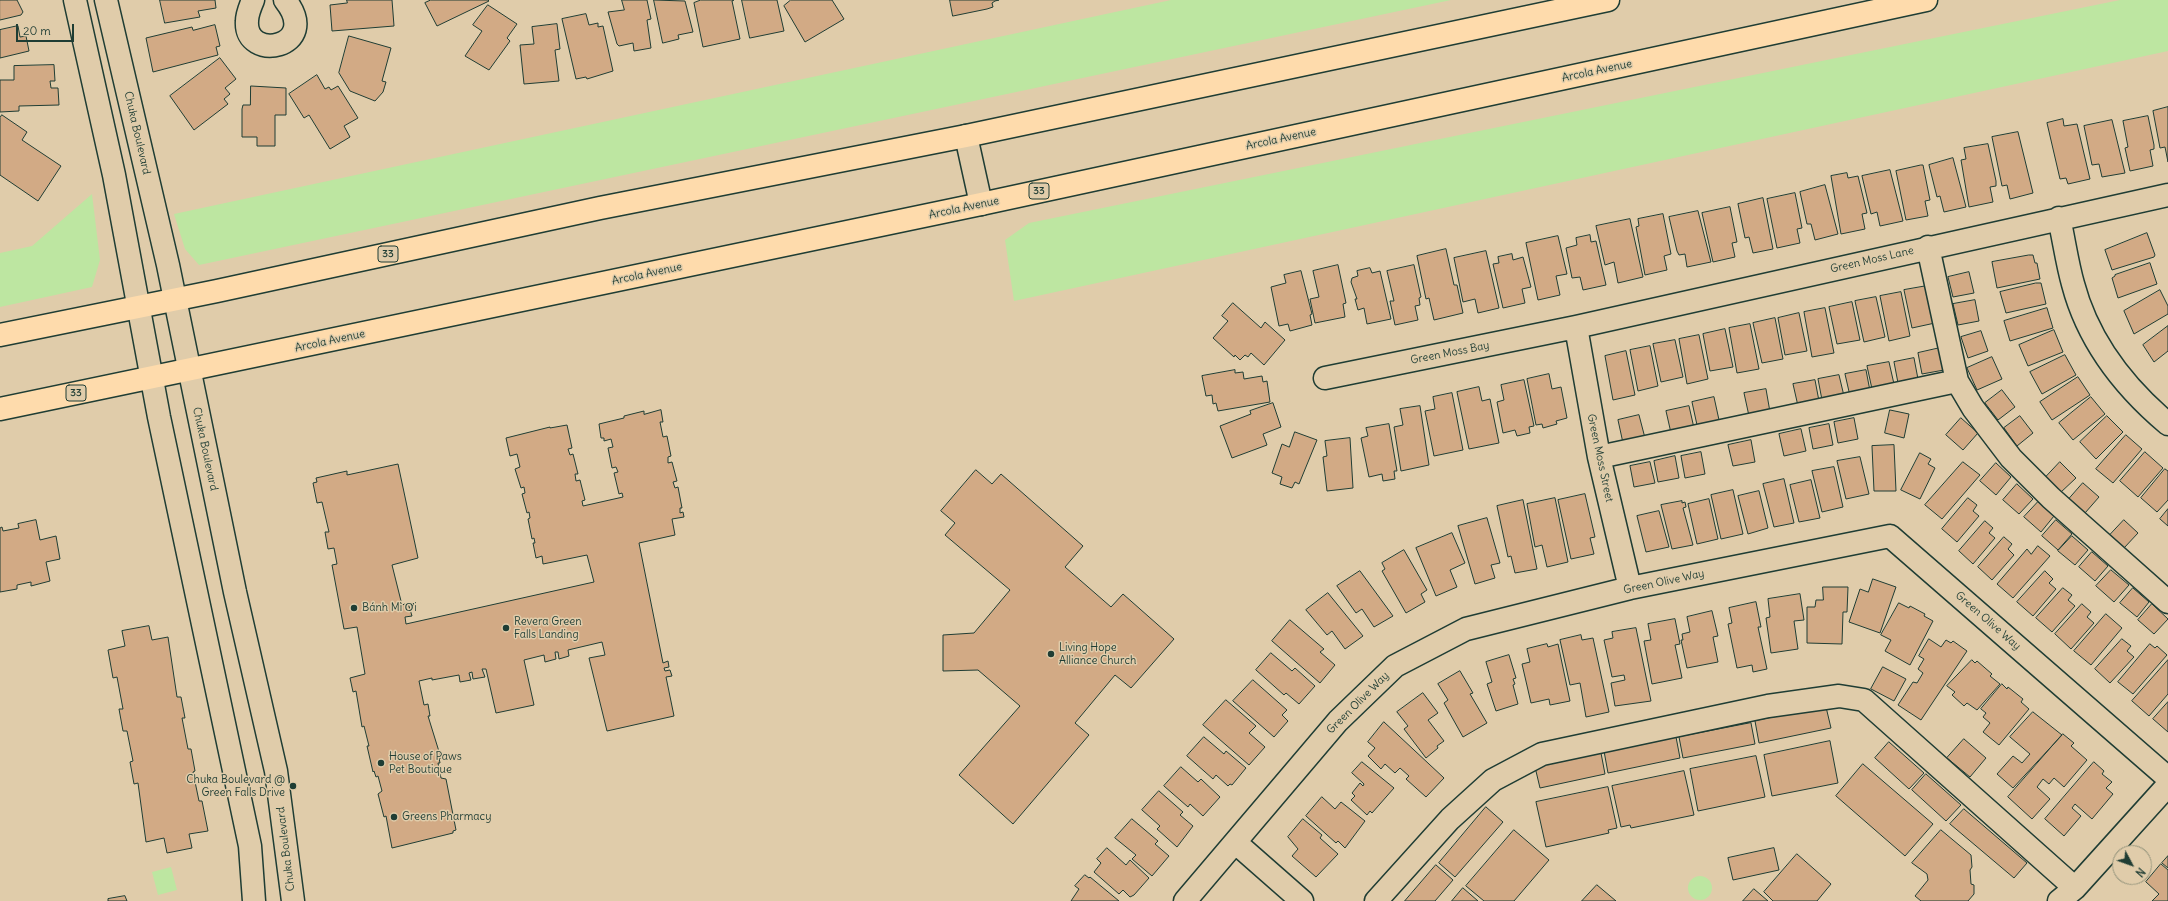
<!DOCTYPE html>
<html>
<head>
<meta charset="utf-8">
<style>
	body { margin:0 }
	#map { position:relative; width:2168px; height:901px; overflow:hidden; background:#e0ccaa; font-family:Delius,sans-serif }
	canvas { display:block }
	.north { position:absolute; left:2112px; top:845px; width:40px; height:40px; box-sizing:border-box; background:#e0ccaa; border:1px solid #93937b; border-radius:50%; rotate:131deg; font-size:11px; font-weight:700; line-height:16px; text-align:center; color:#1f3d34 }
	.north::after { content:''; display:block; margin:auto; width:14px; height:18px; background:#1f3d34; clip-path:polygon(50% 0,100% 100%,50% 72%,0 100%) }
	.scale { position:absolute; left:16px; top:24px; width:58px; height:18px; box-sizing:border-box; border:2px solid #1f3d34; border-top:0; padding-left:5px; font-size:12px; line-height:14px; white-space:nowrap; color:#1f3d34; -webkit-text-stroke:3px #e0ccaa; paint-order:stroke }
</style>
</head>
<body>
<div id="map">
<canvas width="2168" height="901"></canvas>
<div class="north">N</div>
<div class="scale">20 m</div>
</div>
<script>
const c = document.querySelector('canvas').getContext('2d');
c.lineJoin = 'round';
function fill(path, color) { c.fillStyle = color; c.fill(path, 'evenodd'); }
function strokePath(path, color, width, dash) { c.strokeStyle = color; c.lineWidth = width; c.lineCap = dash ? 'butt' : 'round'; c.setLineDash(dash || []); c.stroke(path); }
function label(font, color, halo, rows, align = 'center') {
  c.font = font + ' Delius,sans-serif'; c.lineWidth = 3; c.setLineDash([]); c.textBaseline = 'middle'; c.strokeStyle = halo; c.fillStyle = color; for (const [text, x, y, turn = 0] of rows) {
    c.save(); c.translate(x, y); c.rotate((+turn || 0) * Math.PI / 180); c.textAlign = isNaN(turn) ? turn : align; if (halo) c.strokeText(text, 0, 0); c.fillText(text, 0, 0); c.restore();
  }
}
const green = new Path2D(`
	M1171,0H1451L199,265L185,249L174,214Z
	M2120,0H2168V51L1014,301L1005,240L1029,223Z
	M92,194L100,260L92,287L0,307V253L32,246Z
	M171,867L177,890L158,895L152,872Z
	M1688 888a12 12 0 1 1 24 0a12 12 0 1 1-24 0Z`);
const building = new Path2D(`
	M0,0H17L23,12L21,15L0,20Z
	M160,0H215L216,8L198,11L200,17L165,23Z
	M347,0H392L394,26L332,31L330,5L347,3Z
	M431,0H488L489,1L437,26L425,3Z
	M622,0H647L651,19L647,20L651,48L634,51L633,43L619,46L617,44L608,12L624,10Z
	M654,0L685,1L693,32L678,35L679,39L663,43Z
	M701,0H734L732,1L740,39L703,47L694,3Z
	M742,0H777L784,31L750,38Z
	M791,0H832L844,19L805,42L784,6Z
	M950,0H999L995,1L992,3L993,7L987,9L953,16Z
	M488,5L517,24L507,38L510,41L489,70L465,56L482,31L473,25Z
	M586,14L589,25L598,23V27L603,26L613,71L587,79L586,77L576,79L562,19Z
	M557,24L560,49L555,50L559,81L524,84L520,45L534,44L532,27Z
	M215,25L220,46L216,47L218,55L153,72L146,38L192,27L193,30Z
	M18,26L20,37L26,36L29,51L0,58V30Z
	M349,36L391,48L382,81L386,82L383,92L375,101L350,91L339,73Z
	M220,58L236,79L225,88L230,94L224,99L228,104L194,130L170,96Z
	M54,65L55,81H50L51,88H58L59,105L19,106V111L0,112V80H14V66Z
	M317,75L325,89L329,87L331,90L338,86L358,118L344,126L350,137L330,149L309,115L304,118L289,94Z
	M251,86L286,88V115H275V146H257V137H242V109L243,105H250Z
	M2168,107V162L2165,147L2160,148L2153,111Z
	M2,115L27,132L22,140L61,166L38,201L0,175V118Z
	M2148,116L2154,145V149L2150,150L2153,166L2130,171L2125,148L2128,147L2123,121Z
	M2063,119L2064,126L2077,124L2090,179L2068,184L2066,178L2060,179L2047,123Z
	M2112,120L2125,173L2102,177L2099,164L2092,165L2084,126Z
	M2018,132L2033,193L2010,199L2007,185L2002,186L1992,137Z
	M1988,144L1996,181V186L1990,187L1993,202L1969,207L1961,160L1966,159L1964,148Z
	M1953,158L1966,207L1944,212L1940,196L1937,197L1929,165Z
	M1921,165H1923L1930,200L1925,201L1928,216L1906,220L1896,171Z
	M1890,170L1903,221L1880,226L1877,212L1871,214L1862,176Z
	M1847,173L1848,178L1858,176L1867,213L1862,214L1865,229L1841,234L1831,176Z
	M1825,185L1838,234L1815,240L1811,224H1807L1800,192Z
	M1795,193L1802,228L1797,229L1800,243L1777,248L1767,199Z
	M1763,198L1773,249L1753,253L1749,237L1745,238L1738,204Z
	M1730,207L1737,242L1732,243L1735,257L1713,262L1702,213Z
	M1698,211L1711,262L1687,267L1685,254L1679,255L1677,251L1669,217Z
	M1663,214L1671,254L1664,256L1667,270L1645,275L1636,227L1639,226L1638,219Z
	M1630,219L1643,277L1618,283L1614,262L1605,265L1596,226Z
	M2147,233L2155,255L2154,257L2112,270L2105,250Z
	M1590,235L1591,242L1596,241L1606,285L1583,290L1580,277L1572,278L1566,248L1577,245L1576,238Z
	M1558,236L1567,274L1556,276L1560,295L1538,300L1526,243Z
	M1446,249L1454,285H1457L1463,313L1434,320L1429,298L1426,299L1417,256Z
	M1486,251L1499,308L1478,313L1475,299L1463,302L1454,258Z
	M1512,254L1513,260L1523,257L1531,287L1522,289L1525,303L1503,308L1493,264L1499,263L1498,257Z
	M2029,255H2033L2035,263H2037L2040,279L1997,288L1992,262Z
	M2150,263L2157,284L2118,298L2112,278L2115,276V275Z
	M1338,265L1346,303L1343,304L1345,317L1315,323L1310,299L1319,297L1313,271Z
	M1414,265L1421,297L1419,298L1420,305L1415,306L1418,320L1395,325L1390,301H1394L1387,271Z
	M1370,268L1372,273L1380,271L1391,319L1367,324L1364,308L1358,310L1355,299H1357L1351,282L1352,278L1358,276L1357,271Z
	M1301,271L1312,314L1310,315L1312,325L1290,331L1288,324L1279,326L1271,287L1286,283L1284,275Z
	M1969,272L1974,293L1953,297L1948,277Z
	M2036,283H2041L2046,304L2006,313L2000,292Z
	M1927,286L1935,323L1912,328L1904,290Z
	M2160,290L2168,306V314L2134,334L2124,311Z
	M1901,292L1910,336L1889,341L1880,296Z
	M1876,297L1885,337L1864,342L1855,301Z
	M1975,300L1979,321L1958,325L1953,304Z
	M1852,302L1860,340L1837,344L1829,307Z
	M1233,303L1261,328L1265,322L1285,340L1264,365L1251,353L1248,357L1245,355L1240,360L1235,355L1234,357L1213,338L1228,321L1222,316Z
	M1825,308L1834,353L1812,357L1804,312Z
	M2047,308L2053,328L2010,341L2004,321Z
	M1799,313L1807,351L1785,355L1778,318Z
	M1775,318L1783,359L1762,363L1753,323Z
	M1750,324L1759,369L1737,373L1729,328Z
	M2168,326V351L2154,362L2143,345Z
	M1725,329L1733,367L1710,371L1703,334Z
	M2054,330L2063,352L2028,366L2019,345Z
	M1981,331L1988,351L1968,358L1961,337Z
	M1699,335L1708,379L1687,384L1679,339Z
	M1675,340L1683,377L1661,382L1653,344Z
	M1650,346L1658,386L1638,391L1630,350Z
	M1940,348L1944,370L1922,374L1918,353Z
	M1626,351L1635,395L1613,400L1605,356Z
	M2065,355L2076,375L2042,394L2030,372Z
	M1992,357L2002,379L1977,390L1967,368Z
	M1914,358L1918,379L1898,383L1894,362Z
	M1889,362L1894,384L1872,389L1867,366Z
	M1235,370V373L1243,372L1244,379L1262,376L1263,382L1267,381L1270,402L1218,411L1216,403L1213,404L1212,395L1206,396L1202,376Z
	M1866,370L1870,391L1850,396L1845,374Z
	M1549,374L1552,389L1561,387L1567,418L1556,421L1557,424L1543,428L1542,424L1536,425L1527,379Z
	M1839,375L1844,396L1822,400L1818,379Z
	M2078,377L2090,395L2052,420L2040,402Z
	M1524,380L1534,426L1529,427L1530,433L1517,436L1515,430L1503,433L1497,402L1504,400L1501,385Z
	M1815,380L1819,401L1798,406L1793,384Z
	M1479,387L1482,401L1490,399L1499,443L1469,449L1457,392Z
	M1766,389L1770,412L1749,416L1744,393Z
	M2002,390L2015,407L1998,420L1985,403Z
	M1452,393L1463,450L1434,456L1425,411L1435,409L1433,397Z
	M1714,397L1719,420L1697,425L1692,402Z
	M2091,397L2105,414L2073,440L2059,423Z
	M1273,403L1281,427L1263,434L1267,445L1232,458L1220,426L1251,414L1250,411Z
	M1420,406L1429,465L1401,471L1394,427L1403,425L1400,409Z
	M1689,406L1694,428L1671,433L1666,411Z
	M661,410L663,422H660L663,437L667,436L671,456L668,457V463L672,462L677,481L673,482L675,488L678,487L682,508H680V513L683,512L684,517L672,519L675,535L639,543L663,663L668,661L669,667L664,668L665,671L670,670L672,676L666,677L674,716L607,731L589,658L605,655L602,642L568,650L569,656L559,659L558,652H555L556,659L545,662L544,655L524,660L534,705L496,713L486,669H482L485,677L473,679L472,672L469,673L471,680L460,682L459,675L432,680V678L419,681L424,705L428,704L430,716H428L441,758H439L440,763H438L441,778L446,779L456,830L453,831V833L392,848L386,816L384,817L378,794L382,791L378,776L376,777L374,771L373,772L367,746H369L364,726L362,727L356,691L353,692L350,678L365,674L357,627L344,629L332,565L337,564L334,548L328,549L325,532H329L322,502L317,503L313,483L317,482L316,478L347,471V475L398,464L418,558L392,565L402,605L408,603L412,616L405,617L406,624L594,582L587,555L543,564L542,556L536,558L533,543H535L534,538L532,539L528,519L530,518L529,512L527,513L522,494L525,493L524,487L521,488L515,469L520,467L517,454L510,456L506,438L550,427V428L567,425L572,448L568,449L570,455L573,454L578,474H575L576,481L580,480L585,500L582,501L583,506L623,497L622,493L619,494L614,473L618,472L616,467L612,468L608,448L613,447L611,439L604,441V438H601L599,424L624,418V416L644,411V414Z
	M1890,410L1909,414L1904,438L1885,433Z
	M1639,415L1645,438L1623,443L1618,420Z
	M2020,416L2033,433L2017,446L2004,428Z
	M2107,416L2123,432L2096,459L2080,442Z
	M1854,418L1858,439L1838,443L1834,422Z
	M1961,418L1978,433L1963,450L1946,435Z
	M1389,424L1397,471H1394L1395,479L1383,481L1382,474L1369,477L1361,438L1368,436L1366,428Z
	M1829,424L1833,445L1813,449L1809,428Z
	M1801,429L1806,451L1784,456L1779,434Z
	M1295,432L1317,440L1299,484L1295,482L1292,488L1280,484L1282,477L1272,473L1282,444L1289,447Z
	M2126,435L2142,449L2113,483L2096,469Z
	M1350,438L1353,488L1327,491L1323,457L1327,456L1325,441Z
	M1751,440L1755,462L1733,466L1728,445Z
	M1894,445L1896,491H1874L1872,446Z
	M1701,452L1705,474L1685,478L1681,456Z
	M2145,452L2163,468L2138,497L2120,481Z
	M1920,453L1931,459L1928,464L1935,468L1920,499L1901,490Z
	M1675,456L1679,478L1658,482L1654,461Z
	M1860,457L1869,494L1846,499L1837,461Z
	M1650,462L1655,483L1634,487L1630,466Z
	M1963,462L1980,475L1942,519L1925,505Z
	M2060,462L2076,478L2060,493L2045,478Z
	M1996,463L2011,477L1996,495L1980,481Z
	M1834,467L1843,507L1822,512L1812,471Z
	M2165,469L2168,471V500L2157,512L2141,498Z
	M976,470L992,484L1001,474L1083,546L1065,567L1111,607L1123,594L1174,639L1131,688L1115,675L1075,723L1089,735L1013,824L959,775L1020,706L978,670L943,671V635L974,633L1010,590L945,535L955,523L941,511Z
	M1784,479L1794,523L1774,527L1763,484Z
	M1811,480L1820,518L1799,522L1790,485Z
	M2083,483L2099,497L2085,513L2069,499Z
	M2017,484L2033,499L2019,514L2003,500Z
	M1733,490L1743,534L1721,539L1711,495Z
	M1759,491L1768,528L1748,534L1738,496Z
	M1585,494L1595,537L1590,538L1594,554L1571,559L1558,500Z
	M1555,498L1568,562L1547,567L1542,545L1535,547L1527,504Z
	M1968,498L1977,505L1973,511L1979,516L1957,542L1942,529Z
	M1709,499L1718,539L1697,544L1688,504Z
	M1523,500L1537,569L1515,573L1511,556L1508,557L1497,506Z
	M1682,501V503L1685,502L1686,507L1683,508L1693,545L1672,549L1661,505Z
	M2038,502L2054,516L2041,532L2024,517Z
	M2168,509V526L2160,519Z
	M1659,511L1669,547L1646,552L1637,516Z
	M1487,518L1500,563L1491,565L1495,578L1475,584L1458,526Z
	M36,520L40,540L56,536L60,559L46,562L50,581L31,586V582L17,585V589L0,592V528L2,527L3,531L19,528L18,524Z
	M2056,520L2072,534L2058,550L2042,536Z
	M2124,520L2138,533L2124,548L2110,535Z
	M1985,521L1993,528L1989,533L1995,538L1973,564L1959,551Z
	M1452,533L1465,563L1450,570L1457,587L1436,596L1416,548Z
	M2072,536L2088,550L2075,565L2058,551Z
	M2004,537L2012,544L2008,549L2014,555L1992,580L1978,567Z
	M2038,546L2050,556L2013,598L1997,584L2027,549L2031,554Z
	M1404,550L1427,590L1421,594L1425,602L1406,613L1382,571L1385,569L1382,563Z
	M2092,552L2108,566L2095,581L2079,567Z
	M2111,570L2129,585L2114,602L2096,586Z
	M1360,571L1393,616L1374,627L1362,609L1356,613L1337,586Z
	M2045,571L2053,579L2049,583L2056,589L2033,616L2017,602Z
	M1873,579L1896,587L1880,633L1849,622L1860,589L1868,592Z
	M1823,587H1848L1847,612H1843L1842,644L1807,643V607H1815L1816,600H1823Z
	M2063,588L2072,595L2068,600L2075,606L2052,632L2036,618Z
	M2133,588L2149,602L2137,617L2120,603Z
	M1328,593L1363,636L1345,649L1332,631L1327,635L1306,610Z
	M1800,594L1804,620L1794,621L1798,649L1771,653L1766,618L1770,617L1768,599Z
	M1756,602L1761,627H1758L1767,669L1753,672L1752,665L1737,668L1728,624L1732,623L1729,608Z
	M1899,603L1909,608L1910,606L1925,614L1924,616L1933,621L1910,665L1885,651L1891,640L1881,635Z
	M2082,604L2091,612L2087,617L2094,623L2071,649L2055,634Z
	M2152,604L2168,619L2154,634L2138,620Z
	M1712,611L1718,636L1713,637L1718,662L1687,668L1681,640H1683L1682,634L1690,632L1687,617Z
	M2106,614L2122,628L2091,665L2074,651Z
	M1675,619L1680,644L1675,645L1682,678L1652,684L1644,641L1651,640L1648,624Z
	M1290,620L1324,649L1320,652L1335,665L1320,683L1272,641Z
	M149,626L152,640L168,637L177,697H181L185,718H182L188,749H191L195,771L193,772L199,801H202L208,831L189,834L192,848L167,853L164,838L146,842L138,783L134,784L130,762L133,761L127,731H123L119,709H123L117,677L113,678L108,650L125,646L122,631Z
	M1636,628L1651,701L1615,706L1611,683L1625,680L1624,675L1612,677L1604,640L1613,638L1612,632Z
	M1581,635L1582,640L1593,638L1609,712L1586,717L1580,683L1570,685L1560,640Z
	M1929,639L1941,647L1946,640L1951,643L1953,641L1967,651L1921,720L1898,705L1913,682L1917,683L1923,673L1918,669L1924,659L1919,656Z
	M2122,639L2131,646L2127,651L2134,657L2110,683L2095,669Z
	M1547,644L1548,647L1558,644L1570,701L1550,705L1549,699L1531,703L1522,664L1530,662L1527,649Z
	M2150,644L2155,648L2157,646L2167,655L2133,694L2118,682Z
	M1271,653L1292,671L1295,668L1315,686L1299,704L1286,693L1284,695L1256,670Z
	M1509,655L1516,678L1513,679L1515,684L1513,685L1518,704L1496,711L1487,684L1492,682L1486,662Z
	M1972,660L1975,663L1977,661L1992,674L1990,676L2000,684L1977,710L1967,703L1964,706L1952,695L1955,692L1947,686Z
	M2168,660V694L2149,716L2132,701Z
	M1883,667L1906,679L1894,701L1871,689Z
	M1460,671L1473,693L1470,694L1487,723L1463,737L1444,703L1448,700L1438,684Z
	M1253,680L1287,710L1282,715L1288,721L1274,737L1233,701Z
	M2002,684L2007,689L2008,687L2023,699L2021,702L2029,709L1999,745L1983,732L1990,723L1983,717L1986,713L1981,709Z
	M1423,693L1438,713L1428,720L1444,741L1437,746L1438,748L1426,758L1404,729L1408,726L1397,712Z
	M1226,700L1256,726L1249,733L1265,747L1249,765L1203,725Z
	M2168,702V732L2153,719Z
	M1826,707L1831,728L1759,743L1755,721Z
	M2033,712L2062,735L2013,788L1997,774L2013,756L2022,763L2030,754L2010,737Z
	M1384,722L1444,778L1426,797L1406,779L1409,776L1400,768L1395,773L1385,764L1381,769L1368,756L1375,748L1368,742Z
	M1751,723L1755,744L1683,758L1679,737Z
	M2063,734L2074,743L2071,746L2087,760L2064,787L2054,778L2049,784L2043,779L2037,787L2050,799L2032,819L2008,797Z
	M1204,737L1224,754L1226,751L1246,768L1232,785L1230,784L1228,786L1216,775L1213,779L1187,756Z
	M1676,737L1680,758L1608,773L1604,751Z
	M1964,739L1986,758L1970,777L1947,758Z
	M1830,741L1838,783L1772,796L1764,755Z
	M1889,742L1924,773L1909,789L1875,758Z
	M1601,753L1605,774L1540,788L1535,767Z
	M1756,756L1765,797L1698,811L1690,769Z
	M1362,762L1394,788L1372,813L1370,811L1367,815L1351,800L1355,796L1352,793L1360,783L1363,786L1364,784L1352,773Z
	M2094,762L2104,771L2102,774L2112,782L2106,788L2113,794L2092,819L2075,804L2072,808L2081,816L2064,836L2045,819Z
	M1863,764L1933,824L1905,856L1836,796Z
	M1181,767L1198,782L1201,779L1220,797L1203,816L1190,804L1188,807L1164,786Z
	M1684,771L1694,815L1631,828L1630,825L1621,827L1612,786Z
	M1926,774L1961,805L1946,821L1912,790Z
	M1608,787L1617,828L1608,830L1609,833L1546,847L1536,802Z
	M1159,791L1183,812L1180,815L1193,826L1177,847L1157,829L1160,826L1142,810Z
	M1322,797L1335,809L1341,802L1365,821L1345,848L1338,841L1336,843L1306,816Z
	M1486,807L1503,822L1455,877L1439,863Z
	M1964,809L2027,863L2014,878L1950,824Z
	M1132,819L1158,841L1155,844L1169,856L1152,876L1132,859L1136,855L1115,838Z
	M1303,819L1322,835L1320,838L1338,854L1316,877L1292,856L1298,849L1288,837Z
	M1514,830L1549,860L1514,901H1484L1466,886Z
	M1941,830L1971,855L1972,867L1970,870L1971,884L1974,885V894L1968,901H1921L1915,896L1928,880L1927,874L1912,863Z
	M1107,848L1126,865L1130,860L1149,878L1134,895L1130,897L1123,890L1119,894L1094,872L1101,863L1097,859Z
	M1774,848L1779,870L1733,880L1728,858Z
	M1797,854L1831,884L1817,901H1773L1764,892Z
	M2168,856V868L2162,863Z
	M2161,864L2168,870V901H2152L2159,894L2146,882Z
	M1436,865L1453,880L1435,901H1405Z
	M1085,875L1089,878L1090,877L1119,901H1071L1079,889L1075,886Z
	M1597,885L1616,901H1582Z
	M1463,888L1478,901H1452Z
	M1754,889L1768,901H1743Z
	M125,896L127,901H108V899Z`);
const minor = new Path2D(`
	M75,0L114,175L159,417L250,846L254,901
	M106,0L168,265L235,592L276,771L293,901
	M253,0C250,7 247,14 247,21C244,63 323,48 285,0
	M966,136L981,204
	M2059,218C2064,240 2067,263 2073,284C2088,341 2124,387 2168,424
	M1928,247L1957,381L1973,408L2011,458L2051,498L2168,602
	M1576,327L1599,457L1630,588
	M1325,378L1576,327L2168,195
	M1599,457L1957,381
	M1236,843L1302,901
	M1185,901L1338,721L1395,666L1466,629L1630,588L1890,536L2168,778
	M1376,901L1450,819L1493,780L1542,754L1768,706L1839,696L1864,700L2075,888
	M2059,901L2075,888L2168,785`);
const major = new Path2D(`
	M0,335L217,291L600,208L966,136L1608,0
	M0,409L981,204L1926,0`);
const markers = [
	[354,608,4,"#1f3d34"],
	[506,628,4,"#1f3d34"],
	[1051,654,4,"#1f3d34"],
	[381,763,4,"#1f3d34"],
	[293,786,4,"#1f3d34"],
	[394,817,4,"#1f3d34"]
];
const shields = [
	[1039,191,20],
	[388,254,20],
	[76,393,20]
];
const shieldNames = [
	["33",1039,191],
	["33",388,254],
	["33",76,393]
];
const streetNames = [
	["Arcola Avenue",1597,71,-12],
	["Chuka Boulevard",137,133,77],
	["Arcola Avenue",1281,139,-12],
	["Arcola Avenue",964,208,-12],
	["Green Moss Lane",1872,260,-13],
	["Arcola Avenue",647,274,-12],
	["Arcola Avenue",330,341,-12],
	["Green Moss Bay",1450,353,-11],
	["Chuka Boulevard",205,449,78],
	["Green Moss Street",1600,458,78],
	["Green Olive Way",1664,582,-12],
	["Green Olive Way",1988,621,41],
	["Green Olive Way",1358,703,-45],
	["Chuka Boulevard",286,849,-97]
];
const poiNames = [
	["Bánh Mì Ơi",362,608],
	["Revera Green",514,622],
	["Falls Landing",514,635],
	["Living Hope",1059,648],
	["Alliance Church",1059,661],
	["House of Paws",389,757],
	["Pet Boutique",389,770],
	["Chuka Boulevard @",285,780,"right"],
	["Green Falls Drive",285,793,"right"],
	["Greens Pharmacy",402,817]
];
fill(green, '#bde6a1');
fill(building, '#d2aa85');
strokePath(building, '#1f3d34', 1);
strokePath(minor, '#1f3d34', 25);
strokePath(major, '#1f3d34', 25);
strokePath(minor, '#e0ccaa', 22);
strokePath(major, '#fedbac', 22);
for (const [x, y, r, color] of markers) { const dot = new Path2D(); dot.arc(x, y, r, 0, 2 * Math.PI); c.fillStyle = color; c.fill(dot); strokePath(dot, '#e0ccaa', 1.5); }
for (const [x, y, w] of shields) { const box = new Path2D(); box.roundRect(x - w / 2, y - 8, w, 16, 3); c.fillStyle = '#e0ccaa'; c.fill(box); strokePath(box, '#1f3d34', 1); }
label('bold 10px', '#1f3d34', null, shieldNames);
label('11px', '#1f3d34', '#e0ccaa', streetNames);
label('11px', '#1f3d34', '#e0ccaa', poiNames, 'left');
</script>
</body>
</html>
